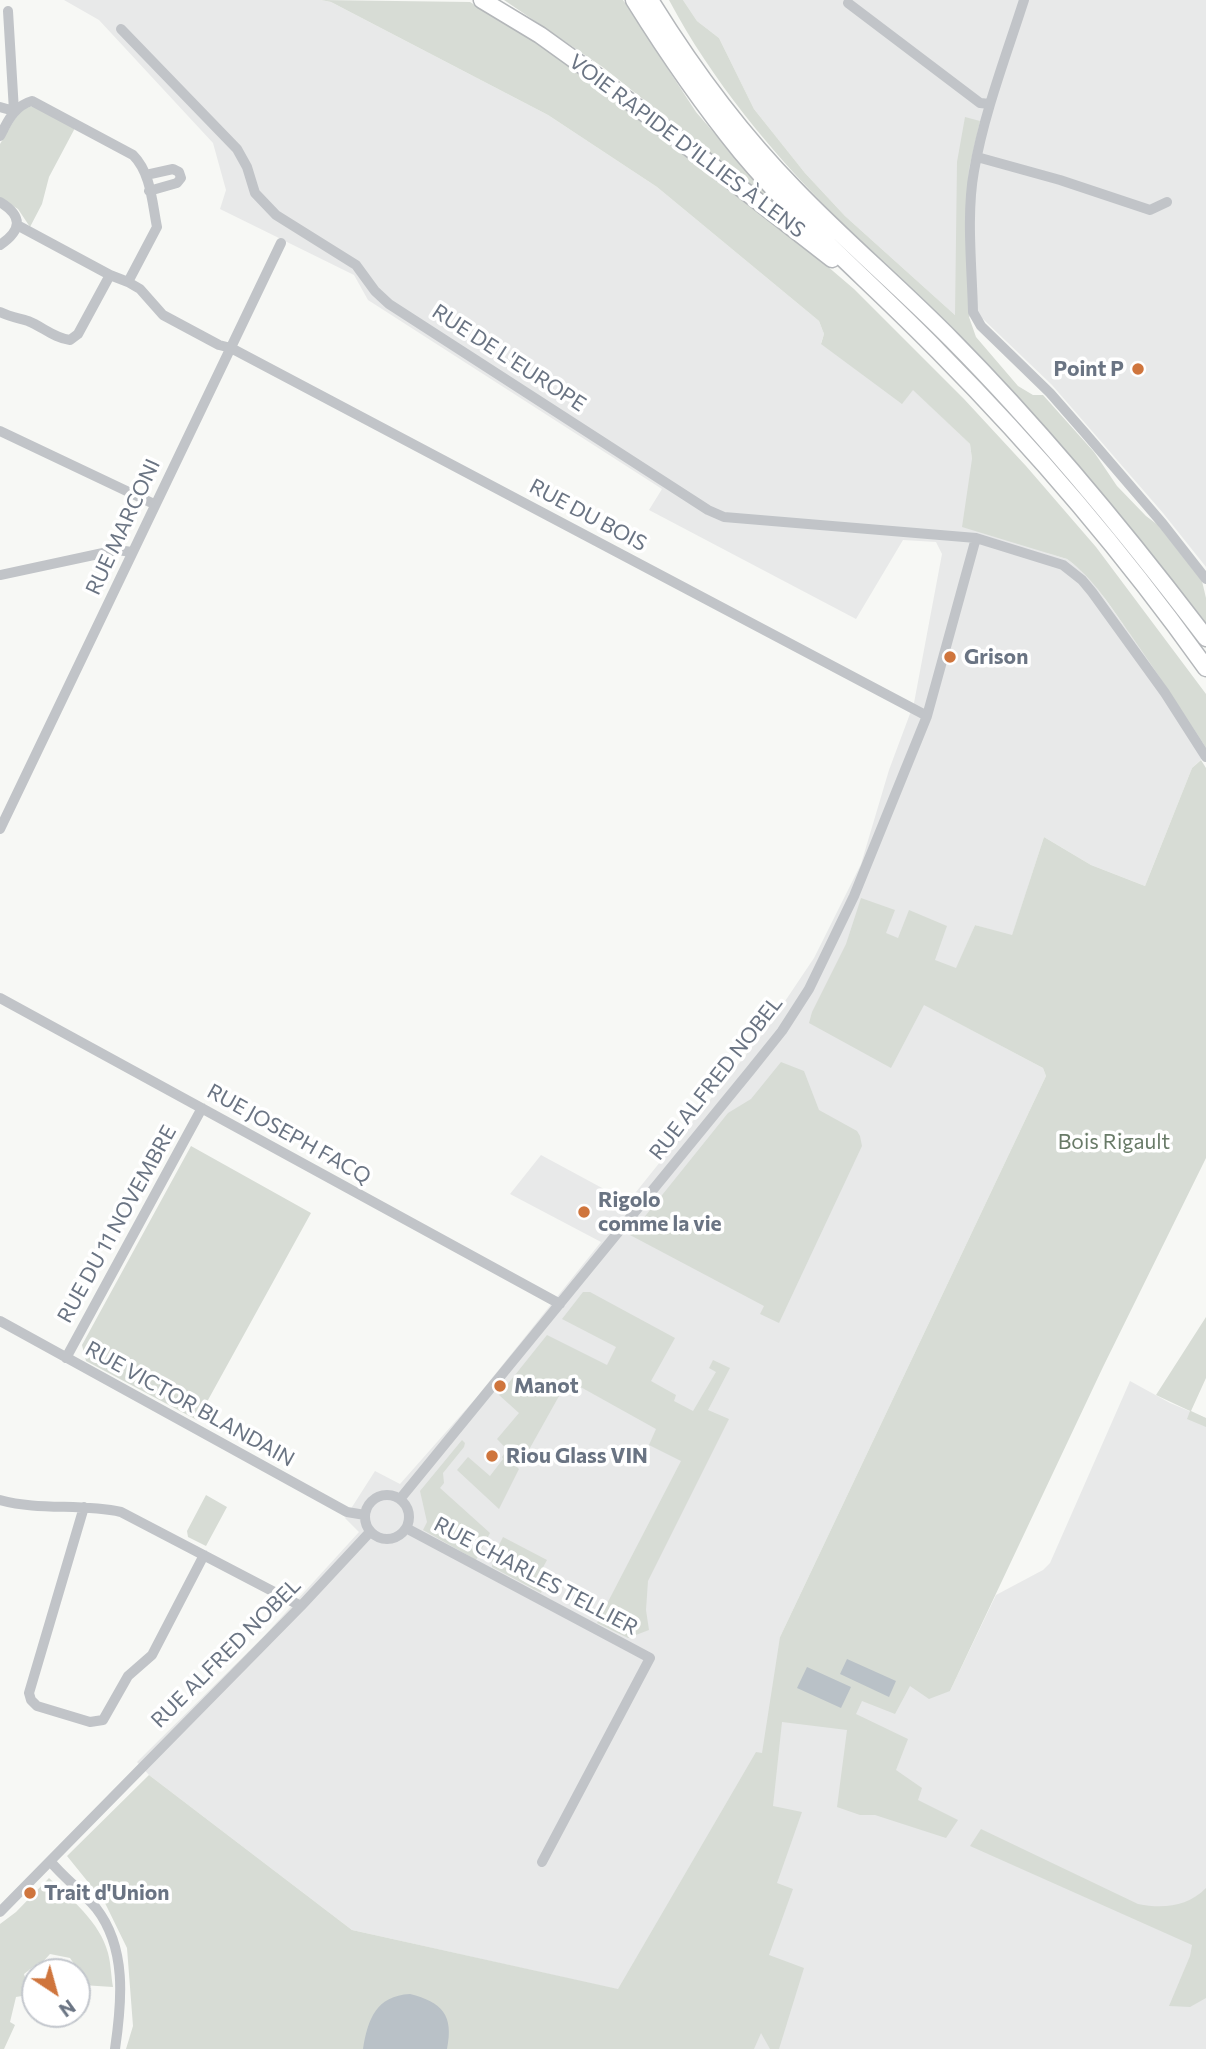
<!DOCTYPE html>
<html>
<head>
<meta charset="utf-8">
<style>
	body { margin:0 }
	#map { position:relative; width:1206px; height:2049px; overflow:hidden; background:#f7f8f5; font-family:Commissioner,sans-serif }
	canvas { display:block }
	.north { position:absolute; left:21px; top:1958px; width:70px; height:70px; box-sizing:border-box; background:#fff; border:2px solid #c3c7cd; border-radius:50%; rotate:144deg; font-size:19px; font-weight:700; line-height:28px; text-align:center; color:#6a7483 }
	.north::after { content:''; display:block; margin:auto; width:24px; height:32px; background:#cf753d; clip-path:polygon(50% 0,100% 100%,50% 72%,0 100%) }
</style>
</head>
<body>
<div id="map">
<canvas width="1206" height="2049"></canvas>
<div class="north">N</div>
</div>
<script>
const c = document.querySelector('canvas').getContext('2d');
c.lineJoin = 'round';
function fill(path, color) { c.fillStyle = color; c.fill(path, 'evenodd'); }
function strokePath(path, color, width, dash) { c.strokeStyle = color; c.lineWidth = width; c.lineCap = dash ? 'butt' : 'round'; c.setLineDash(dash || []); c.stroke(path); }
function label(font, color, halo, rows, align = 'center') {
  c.font = font + ' Commissioner,sans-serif'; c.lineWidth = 7; c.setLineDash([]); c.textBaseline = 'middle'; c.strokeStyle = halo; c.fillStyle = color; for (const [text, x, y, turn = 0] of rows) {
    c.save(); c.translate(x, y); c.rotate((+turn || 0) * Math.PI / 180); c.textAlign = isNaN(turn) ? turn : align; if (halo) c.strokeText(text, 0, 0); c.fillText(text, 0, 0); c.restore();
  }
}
const built = new Path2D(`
	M64,0H321L331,2L548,115L657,187L819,321L824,334L821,343L902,403L913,389L970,444L972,459L1048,553L1067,559L1080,569L1095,585L1168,687L1206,748V755L1192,768L1145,886L1091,865L1044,837L1012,936L975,925L938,1012L1043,1068L1046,1076L780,1637L950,1691L996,1595L1043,1570L1050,1563L1130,1381L1170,1403L1206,1418V2049H742L745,2018L352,1930L149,1775L137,1762L265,1635L359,1532L345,1518L375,1471L400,1484L476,1398L601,1242L510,1194L541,1155L628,1202L765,1031L814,958L861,864L889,770L914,703L942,554L936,542L903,540L856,619L649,510L662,489L368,300L354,275L220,209L226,190L213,143L99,20Z
	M683,0H1206V567L1163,513L1052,385L983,319L955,315L845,216L805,173L754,109L719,38L697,21Z`);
const green = new Path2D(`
	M321,0L470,2L534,41L692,158L792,236L854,289L964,399L1026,466L1096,547L1206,694V748C1181,709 1156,671 1130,634C1111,607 1094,579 1067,559L962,527L972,459L970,444L913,390L902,404L821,344L824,334L819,321L657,187L548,115L331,2Z
	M504,0H623L696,112L768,195L760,193L604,68Z
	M669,0H683L697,21L719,38L754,109L805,173L845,216L955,315L957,162L965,117L980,121L969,169L967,197L969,306V317L976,337L1018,386L1033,395H1043L1094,452L1117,486L1146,516L1158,525L1202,581L1206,598V626C1126,518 1039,415 944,320C909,285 872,252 837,218C772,153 712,81 669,0Z
	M33,106L75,128L49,177L42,204L30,227L18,209L0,198V144L21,109Z
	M1201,760L1206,768V1158L1103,1367L950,1691L929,1699L910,1686L895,1714L862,1701L856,1714L908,1739L896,1770L922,1788L918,1800L958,1820L946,1838L875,1815H860L837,1807L847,1730L782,1722L773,1806L802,1812L777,1883L793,1889L769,1955L804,1968L779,2049H770L761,2033L754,2049H126L133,2026L127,1948L105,1903L67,1856L149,1775L352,1930L618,1989L756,1752L762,1753L780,1637L1046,1076L1043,1068L924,1005L891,1068L809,1023L812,1012L846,944L861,898L895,910L886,933L898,938L909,910L947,926L935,960L956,968L975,925L1012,935L1044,837L1091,865L1145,886L1192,768Z
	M781,1062L804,1071L819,1110L857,1131L860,1136L862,1146L779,1323L760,1314L764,1306L630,1235L728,1113L751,1099Z
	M191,1146L311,1213L197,1420L86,1361L82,1345Z
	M583,1292H590L675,1338L651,1381L676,1395L674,1401L693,1411L716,1372L709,1368L713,1360L730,1368L708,1410L729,1419L648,1581L646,1610L649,1630L628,1638L597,1623L681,1461L649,1445L656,1429L568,1380L521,1464L497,1439L519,1413L499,1395L547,1335L607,1365L616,1347L562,1319Z
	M1206,1317V1378L1191,1411L1206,1418V1427L1187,1419L1190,1411L1156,1395Z
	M462,1440L465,1443L464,1447L443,1473L444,1483L440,1488L490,1533L476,1560L423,1530L427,1522L420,1491Z
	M504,1454L519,1469L499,1509L457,1470L468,1457L490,1476L503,1459L502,1457Z
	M206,1495L227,1507L206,1546L188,1537L187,1531Z
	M503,1537L547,1560L535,1582L543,1587L541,1593L492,1567V1559Z
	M981,1829L1138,1904C1163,1909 1187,1907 1206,1888V1998L1190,2007L1169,2006L1190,1956L1192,1945L970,1846Z
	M49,1878C71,1899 100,1922 108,1953C111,1964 111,1976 113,1987L82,1985V1976L70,1958L50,1954L41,1964L38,1963L24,1974L26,1980L23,1982L22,1996L16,1997L10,2022L15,2025L4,2049H0V1924L16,1912Z`);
const water = new Path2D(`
	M847,1659L896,1681L889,1697L840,1674Z
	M807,1667L851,1687L841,1708L797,1688Z
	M410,1994C442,2002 454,2015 447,2049H363C368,2019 376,1996 410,1994Z`);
const minor = new Path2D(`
	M1024,0C1006,56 984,113 974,171C966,215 972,267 973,312L981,326L1050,393L1085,433L1163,524L1206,579
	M848,3L980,103L990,104
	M8,11L14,111
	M121,29L237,149L247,167L255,193L276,215L356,265L375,291L389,304L708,510L724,517L976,538L1063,565L1082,580L1092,592L1165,693L1206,757
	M0,107L14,111
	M0,136C8,121 14,106 32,101L133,155C151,173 152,202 157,227L128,282
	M977,157L1060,180L1150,210L1167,202
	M146,175L173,169L179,172L181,178L177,183L149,191
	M0,202C23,216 22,230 0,245
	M17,225L110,275L128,282L140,289L163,315L219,345L231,348L927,716
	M0,312C10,317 18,318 28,321C43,327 54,338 70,340L78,334L110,275
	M0,431L154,504
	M0,575L117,550L132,552
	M0,829L281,243
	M0,998L560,1304
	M0,1321L347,1512L365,1515
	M66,1358L202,1108
	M365 1517a22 22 0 1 1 44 0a22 22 0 1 1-44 0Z
	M400,1499L750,1071L782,1031L809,989L854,896L927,716L976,538
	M0,1500C40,1511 81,1503 121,1512L301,1606
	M84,1507L29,1693L31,1700L37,1706L90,1722L103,1720L128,1676L152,1655L204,1555
	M406,1528L650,1658L542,1862
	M50,1861C64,1878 82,1891 96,1908C127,1948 122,2001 115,2049
	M0,1912L301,1606L370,1532`);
const trunk = new Path2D(`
	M482,0L540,35L597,76L832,259
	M634,0C667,53 702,104 741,152C801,224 874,285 939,352C1036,450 1126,556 1206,668
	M650,0C692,68 739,132 795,189C845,241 901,288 952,340C1044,433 1127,534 1206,638`);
const markers = [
	[1138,369,7,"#cf753d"],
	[950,657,7,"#cf753d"],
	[584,1212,7,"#cf753d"],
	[500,1386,7,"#cf753d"],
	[492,1456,7,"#cf753d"],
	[30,1893,7,"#cf753d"]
];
const streetNames = [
	["VOIE RAPIDE D’ILLIES À LENS",687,146,37],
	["RUE DE L'EUROPE",509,358,33],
	["RUE DU BOIS",588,515,28],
	["RUE MARCONI",123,527,-65],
	["RUE ALFRED NOBEL",716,1078,-52],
	["RUE JOSEPH FACQ",289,1134,29],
	["RUE DU 11 NOVEMBRE",117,1224,-61],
	["RUE VICTOR BLANDAIN",190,1404,29],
	["RUE CHARLES TELLIER",536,1576,28],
	["RUE ALFRED NOBEL",226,1653,-45]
];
const poiNames = [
	["Point P",1124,369,"right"],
	["Grison",964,657],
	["Rigolo",598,1200],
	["comme la vie",598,1224],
	["Manot",514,1386],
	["Riou Glass VIN",506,1456],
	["Trait d'Union",44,1893]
];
const parkNames = [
	["Bois Rigault",1114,1142]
];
fill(built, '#e8e9e9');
fill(green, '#d7dcd5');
fill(water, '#b9c1c7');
strokePath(trunk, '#b4b7ba', 19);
strokePath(minor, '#c1c4c8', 10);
strokePath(trunk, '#fff', 16);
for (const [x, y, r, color] of markers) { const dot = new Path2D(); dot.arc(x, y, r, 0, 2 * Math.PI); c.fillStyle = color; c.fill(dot); strokePath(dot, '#fff', 2.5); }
label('21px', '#6a7483', '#fff', streetNames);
label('bold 21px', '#6a7483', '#fff', poiNames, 'left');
label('21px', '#697b68', '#fff', parkNames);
</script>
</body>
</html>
